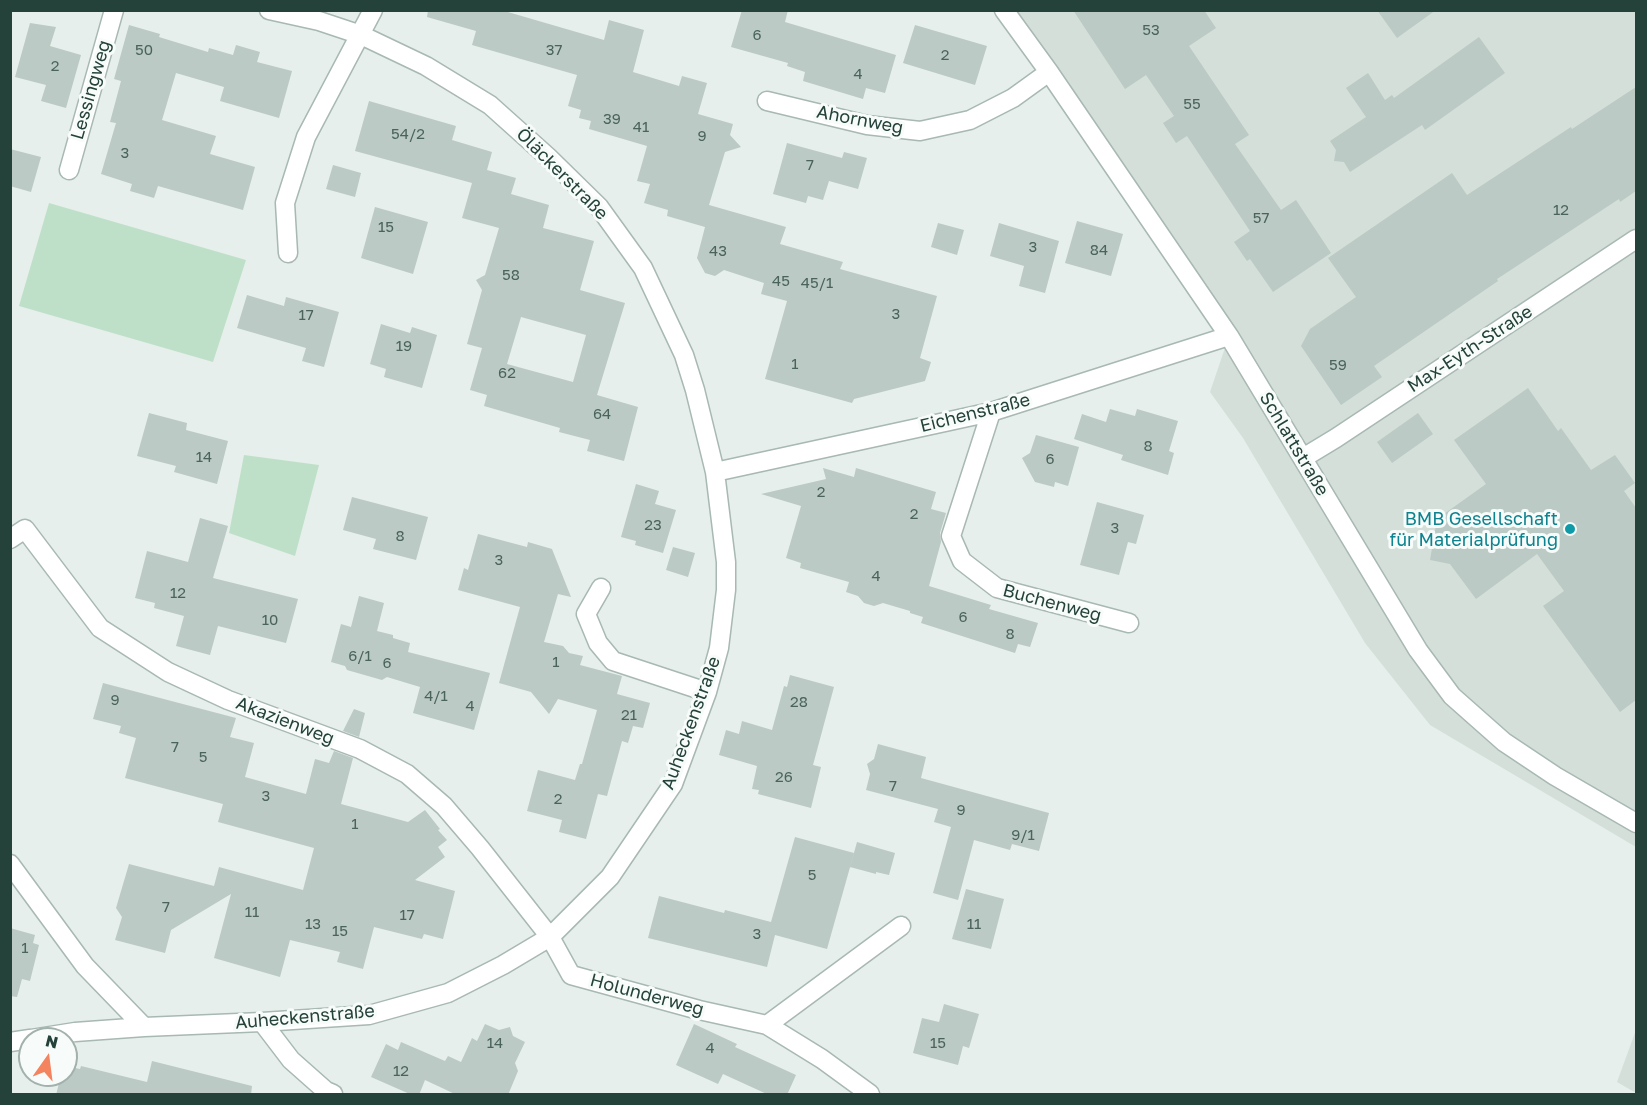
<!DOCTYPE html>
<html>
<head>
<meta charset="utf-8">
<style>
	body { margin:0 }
	#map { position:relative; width:1647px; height:1105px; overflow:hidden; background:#e6efeb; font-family:"Golos Text",sans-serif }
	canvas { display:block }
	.frame { position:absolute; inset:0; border:12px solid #24423a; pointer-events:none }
	.north { position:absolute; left:18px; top:1027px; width:60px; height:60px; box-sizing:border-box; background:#f7fbf9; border:2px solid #a3b1ad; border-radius:50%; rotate:14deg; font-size:16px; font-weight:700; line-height:24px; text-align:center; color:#24423a }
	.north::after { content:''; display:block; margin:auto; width:21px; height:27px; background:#f4845f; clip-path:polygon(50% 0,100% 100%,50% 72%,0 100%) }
</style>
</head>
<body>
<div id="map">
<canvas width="1647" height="1105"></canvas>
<div class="frame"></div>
<div class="north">N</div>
</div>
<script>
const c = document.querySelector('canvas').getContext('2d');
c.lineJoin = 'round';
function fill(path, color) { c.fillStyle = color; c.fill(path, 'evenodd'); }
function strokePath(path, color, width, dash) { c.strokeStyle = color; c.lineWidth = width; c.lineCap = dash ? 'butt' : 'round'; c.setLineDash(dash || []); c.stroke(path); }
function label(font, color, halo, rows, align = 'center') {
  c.font = font + ' "Golos Text",sans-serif'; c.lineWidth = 6; c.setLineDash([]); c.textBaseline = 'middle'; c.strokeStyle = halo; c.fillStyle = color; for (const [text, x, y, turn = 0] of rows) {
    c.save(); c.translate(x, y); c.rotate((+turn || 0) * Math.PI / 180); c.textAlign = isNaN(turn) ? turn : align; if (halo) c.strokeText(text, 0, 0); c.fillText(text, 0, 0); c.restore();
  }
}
const built = new Path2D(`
	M1004,11H1636V847L1430,725L1365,643L1243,438L1210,392L1229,336Z
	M1636,1030V1093L1617,1082Z`);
const green = new Path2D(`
	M49,203L246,260L213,362L19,306Z
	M244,455L319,465L295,556L229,533Z`);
const building = new Path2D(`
	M428,10H501L604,40L609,20L644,30L633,72L679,86L682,76L707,83L698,114L733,124L730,135L741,147L725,152L709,205L786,227L780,244L843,262L840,269L937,296L920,358L931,362L925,381L854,399L852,403L765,379L787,301L761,294L764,283L724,270L715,276L705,273L697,258L705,227L667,216L668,210L644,203L650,184L637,181L647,146L589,129L591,121L579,118L581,110L568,106L577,75L472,45L476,31L427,17Z
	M742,10H788L785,22L896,55L885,93L866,88L863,99L803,81L805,72L787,66L788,63L731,47Z
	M1073,10H1204L1216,28L1189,46L1249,135L1235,144L1281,210L1296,200L1331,253L1273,292L1250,259L1247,261L1234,242L1250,231L1187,136L1176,143L1163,123L1174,116L1146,75L1125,89Z
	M1377,10H1436L1397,38Z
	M30,23L56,27L50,46L81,55L66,108L41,101L46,85L15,77Z
	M129,25L160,34L159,37L208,52L209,48L233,55L236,45L260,52L257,62L292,71L279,118L220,101L224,87L176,73L162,120L216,136L210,154L255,167L243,210L158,186L154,198L130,191L132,184L101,174L116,123L110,122L121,81L114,79Z
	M915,25L987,46L975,85L903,63Z
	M1479,37L1505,73L1425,130L1422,125L1350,172L1344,162L1334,161L1336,150L1330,141L1366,117L1346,88L1368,73L1385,100L1392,95L1394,98Z
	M1636,87V191L1620,202L1619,199L1497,279L1498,281L1374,366L1382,377L1341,405L1301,346L1310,329L1356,297L1328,258L1452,173L1467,195L1571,127L1572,129Z
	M369,101L456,126L452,140L492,152L487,170L516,178L511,194L549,205L543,228L594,241L580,290L625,303L597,395L638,407L624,461L587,451L590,440L559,432L560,428L484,406L487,395L470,390L482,348L467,344L482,290L476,280L485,275L499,228L462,218L472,183L355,151ZM521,317L586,335L573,382L507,364Z
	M787,143L842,158L844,152L867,158L858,189L829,181L823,200L808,196L806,203L773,194Z
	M10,149L41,157L31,192L10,186Z
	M333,165L361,173L355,197L326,189Z
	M375,207L428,222L413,274L361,258Z
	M1077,221L1123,234L1111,276L1065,263Z
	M938,223L964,230L957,255L931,247Z
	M999,223L1059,241L1045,293L1019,286L1024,266L990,256Z
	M247,295L284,306L286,297L339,312L324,367L302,361L306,348L237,328Z
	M381,324L410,333L412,327L437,335L422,388L384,377L386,369L370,364Z
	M1528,388L1558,431L1561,428L1591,470L1615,455L1635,483L1624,491L1636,508V700L1620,712L1543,606L1564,591L1537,554L1476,599L1450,564L1430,560L1437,519L1486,484L1454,440Z
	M1110,409L1135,416L1137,409L1178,421L1169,451L1174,453L1168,475L1121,460L1123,455L1074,439L1082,414L1106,422Z
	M149,413L187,423L186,430L228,441L217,484L174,472L176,466L137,456Z
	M1418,413L1433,434L1392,463L1377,442Z
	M1036,435L1079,447L1068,486L1055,482L1054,487L1035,482L1022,458L1030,453Z
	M823,468L854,477L856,468L936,492L931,509L946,513L940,533L941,542L929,586L991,605L989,609L1038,623L1030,647L1018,644L1015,653L921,623L923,617L910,613V611L883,603L874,606L864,603L858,596L846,592L849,582L800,568L801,563L786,558L801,506L761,494L826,479Z
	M636,484L659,491L655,504L676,510L663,553L635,545L636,541L621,537Z
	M352,497L428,517L416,560L373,549L376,539L343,530Z
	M1097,502L1144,515L1136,544L1128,542L1119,575L1080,565Z
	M200,518L228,526L213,578L298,599L286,643L218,626L210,655L176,646L184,616L154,608L155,603L135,598L147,551L188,562Z
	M478,534L527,547L528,542L552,549L571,597L558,594L544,642L563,646L569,653L583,656L580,665L622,676L617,694L650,703L643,728L633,726L628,743L622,741L607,796L598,794L586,839L559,832L562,820L527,811L538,770L575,780L580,764H582L597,710L558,699L549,714L531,692L499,683L520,607L458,590L464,568L468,570Z
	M673,547L695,553L688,577L666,570Z
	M359,596L384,603L377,631L393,635V638L410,643L408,652L490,673L474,730L413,713L420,687L387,677L382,680L347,670L345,666L331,662L341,624L351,627Z
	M790,675L834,687L813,765L821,767L811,808L758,794L759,790L752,789L757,766L719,755L726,730L739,734L742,721L772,730L784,686L787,687Z
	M103,683L236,718L230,737L254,743L245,777L306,794L315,759L329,763L334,751L353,758L341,804L408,822L425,810L440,829L438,830L447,840L438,847L445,857L415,880L455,891L443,939L424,934L422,939L374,927L363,969L337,962L340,952L290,940L280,977L214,958L231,894L171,930L165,953L115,940L122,917L116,908L129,864L214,886L219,867L303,890L314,848L218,822L223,804L125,778L136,738L119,733L121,726L93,719Z
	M354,709L365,713L359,737L343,731Z
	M878,744L926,757L921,778L1049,813L1039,851L1012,844L1010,850L974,840L958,900L933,893L951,827L934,822L938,809L866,790L870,774L867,764L874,759Z
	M795,837L854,853L827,949L775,935L767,967L648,938L659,896L724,913L725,910L771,922Z
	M857,842L895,853L889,875L876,872V874L850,867Z
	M966,889L1004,899L991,949L952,939Z
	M10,928L35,935L33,943L39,945L30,981L22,979L17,997L10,996Z
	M944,1004L979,1014L969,1048L963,1046L958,1065L913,1053L922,1018L939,1022Z
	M485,1024L499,1030L510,1027L513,1036L525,1042L515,1063L518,1071L508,1095H457L425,1080L419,1095H412L371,1077L386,1044L398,1050L401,1042L445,1061L448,1056L461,1062L472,1038L477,1041Z
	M694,1024L737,1044L735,1047L796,1075L787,1095H769L723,1074L718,1084L676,1065Z
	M152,1061L252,1086L251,1095H56L61,1075H66V1066L80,1069L81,1066L147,1082Z`);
const minor = new Path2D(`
	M1004,10L1049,72L1229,336L1418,650L1452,696L1504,742L1555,776L1636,823
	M767,101L867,125L920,131L970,120L1013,98L1049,72
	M69,170L114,10
	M288,253L285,203L306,137L373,10
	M991,412L951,536L962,561L997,588L1129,623
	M1303,458L1336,438L1636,239
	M715,472L991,412L1229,336
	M10,539L25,529L100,628L168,672L228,700L360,749L407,774L444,806L480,848L550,937L571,975L699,1010L767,1025L822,1059L870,1094
	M601,588L586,614L598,643L613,661L707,692
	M10,864L85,966L144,1027
	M262,1022L291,1060L326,1091L333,1094
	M767,1025L901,926
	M31,1039L75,1032L144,1027L262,1022L369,1015L448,993L503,965L550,937L610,877L673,784L707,692L719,648L726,590V562L715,472L695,390L684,355L643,268L599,207L548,157L490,105L426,66L361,35L319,21L269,10
	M10,1042L30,1039`);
const markers = [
	[1570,529,6,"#0f9aa8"]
];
const numberNames = [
	["53",1151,30],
	["6",757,35],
	["50",144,50],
	["37",554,50],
	["2",945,55],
	["2",55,66],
	["4",858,74],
	["55",1192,104],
	["39",612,119],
	["41",641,127],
	["54/2",408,134],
	["9",702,136],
	["3",125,153],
	["7",810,165],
	["12",1561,210],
	["57",1261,218],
	["15",386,227],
	["3",1033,247],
	["84",1099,250],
	["43",718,251],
	["58",511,275],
	["45",781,281],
	["45/1",817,283],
	["3",896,314],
	["17",306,315],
	["19",404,346],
	["1",795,364],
	["59",1338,365],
	["62",507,373],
	["64",602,414],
	["8",1148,446],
	["14",204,457],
	["6",1050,459],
	["2",821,492],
	["2",914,514],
	["23",653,525],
	["3",1115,528],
	["8",400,536],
	["3",499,560],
	["4",876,576],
	["12",178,593],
	["6",963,617],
	["10",270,620],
	["8",1010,634],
	["6/1",360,656],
	["1",556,662],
	["6",387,663],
	["4/1",436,696],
	["9",115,700],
	["28",799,702],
	["4",470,706],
	["21",629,715],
	["7",175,747],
	["5",203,757],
	["26",784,777],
	["7",893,786],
	["3",266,796],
	["2",558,799],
	["9",961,810],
	["1",355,824],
	["9/1",1023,835],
	["5",812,875],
	["7",166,907],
	["11",252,912],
	["17",407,915],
	["13",313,924],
	["11",974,924],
	["15",340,931],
	["3",757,934],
	["1",25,948],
	["14",495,1043],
	["15",938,1043],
	["4",710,1048],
	["12",401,1071]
];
const streetNames = [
	["Lessingweg",91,90,-74],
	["Ahornweg",860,120,11],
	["Öläckerstraße",562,174,45],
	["Max-Eyth-Straße",1470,349,-33],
	["Eichenstraße",975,413,-14],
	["Schlattstraße",1294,444,59],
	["Buchenweg",1052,603,15],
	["Akazienweg",285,721,21],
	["Auheckenstraße",691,723,-70],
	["Holunderweg",647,995,15],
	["Auheckenstraße",305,1017,-5]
];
const cultureNames = [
	["BMB Gesellschaft",1558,519],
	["für Materialprüfung",1558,540]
];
fill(built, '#d4dfda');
fill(green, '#bfe0c8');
fill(building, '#bbcac4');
strokePath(minor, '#a8b8b2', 21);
strokePath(minor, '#fff', 18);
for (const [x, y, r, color] of markers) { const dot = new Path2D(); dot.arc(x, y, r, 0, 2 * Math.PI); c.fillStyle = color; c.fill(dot); strokePath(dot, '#f7fbf9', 2); }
label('15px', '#4a645c', null, numberNames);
label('18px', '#24423a', '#f7fbf9', streetNames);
label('18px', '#0d838f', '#f7fbf9', cultureNames, 'right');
</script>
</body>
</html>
